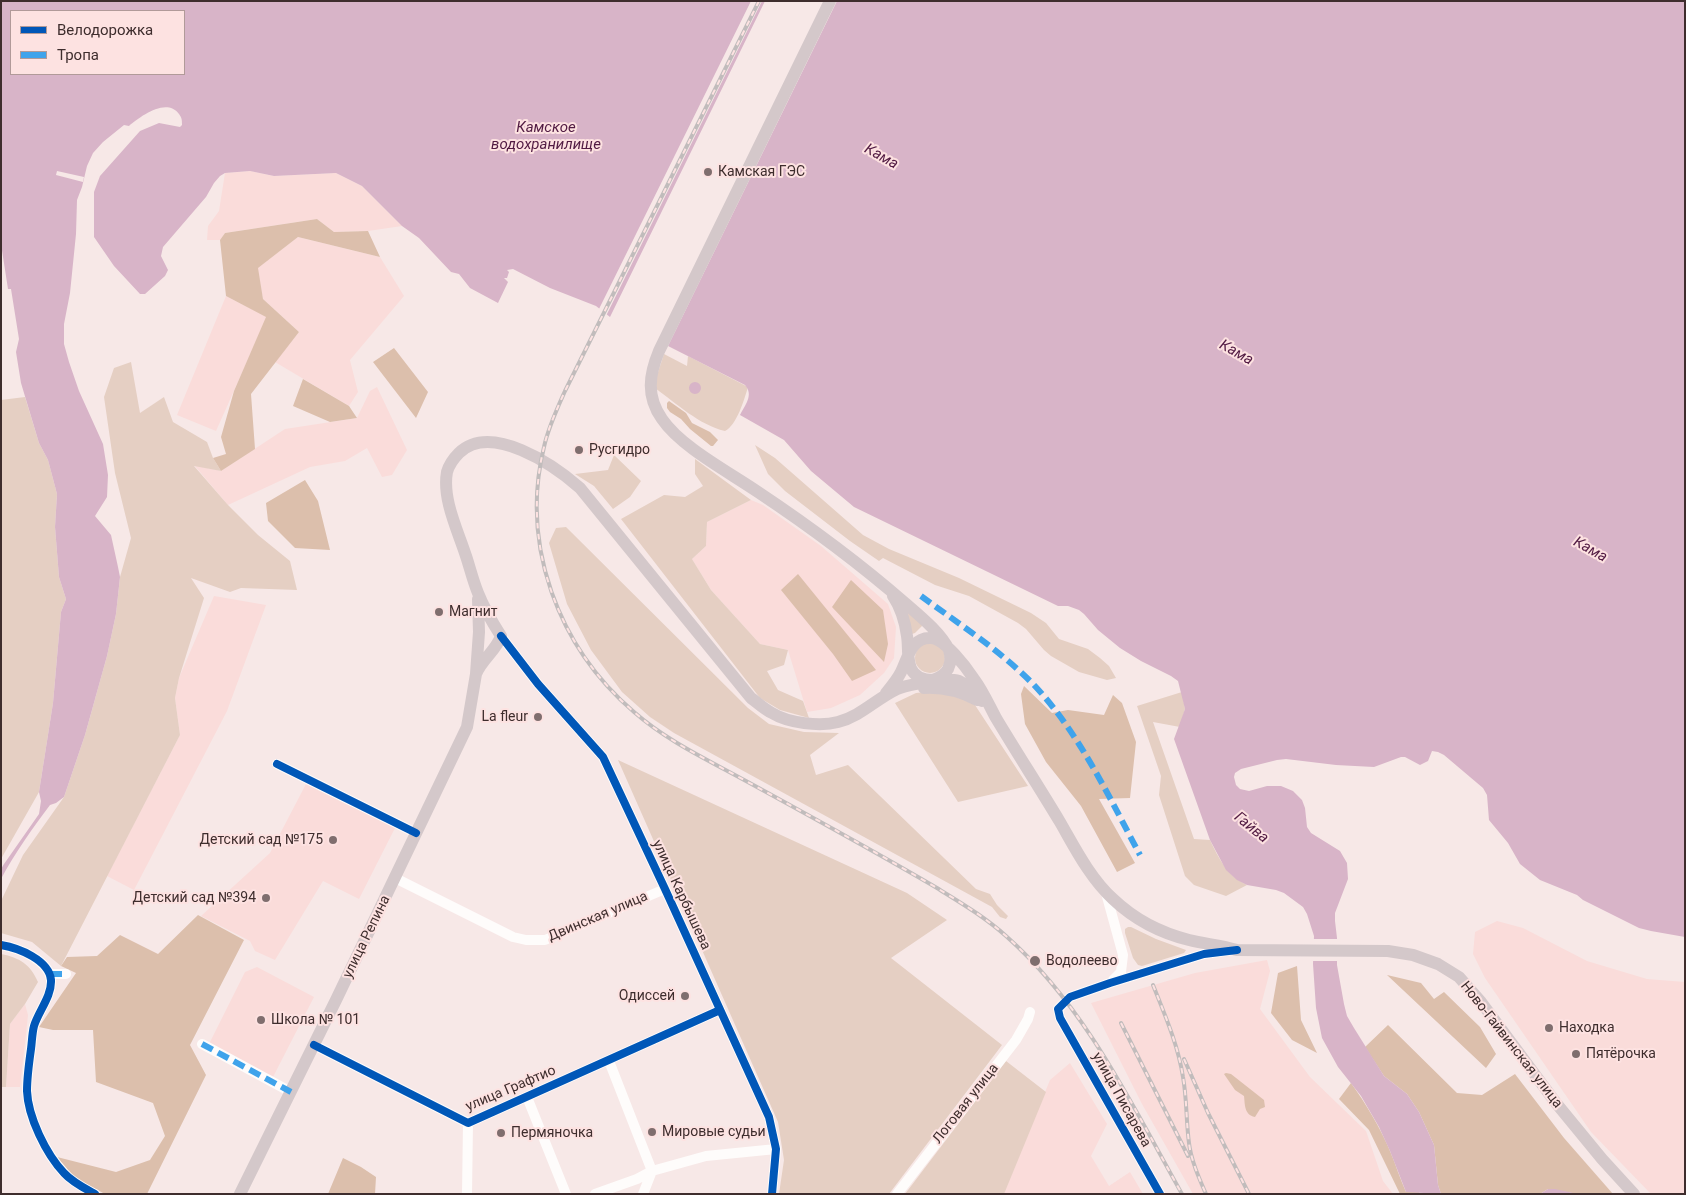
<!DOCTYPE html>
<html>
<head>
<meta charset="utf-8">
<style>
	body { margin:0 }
	#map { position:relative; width:1686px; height:1195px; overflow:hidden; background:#f7e8e7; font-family:Roboto,sans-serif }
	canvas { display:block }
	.frame { position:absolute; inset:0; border:2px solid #3e2d2d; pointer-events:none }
	.legend { position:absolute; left:10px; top:10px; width:175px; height:65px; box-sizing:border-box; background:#fde2e1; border:1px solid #b19a99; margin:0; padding:6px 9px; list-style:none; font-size:15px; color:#3e2d2d }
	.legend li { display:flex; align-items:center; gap:10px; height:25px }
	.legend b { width:25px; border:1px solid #b19a99 }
</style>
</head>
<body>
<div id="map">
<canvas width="1686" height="1195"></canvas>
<div class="frame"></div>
<ul class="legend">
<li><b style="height:6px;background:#0057b8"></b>Велодорожка</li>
<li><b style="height:6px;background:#3fa3eb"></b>Тропа</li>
</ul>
</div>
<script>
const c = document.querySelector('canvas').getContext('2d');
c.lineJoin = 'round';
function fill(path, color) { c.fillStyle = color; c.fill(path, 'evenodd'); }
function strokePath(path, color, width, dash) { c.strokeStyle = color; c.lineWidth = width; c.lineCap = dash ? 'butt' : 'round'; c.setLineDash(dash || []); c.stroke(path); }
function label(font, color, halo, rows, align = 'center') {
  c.font = font + ' Roboto,sans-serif'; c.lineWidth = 4; c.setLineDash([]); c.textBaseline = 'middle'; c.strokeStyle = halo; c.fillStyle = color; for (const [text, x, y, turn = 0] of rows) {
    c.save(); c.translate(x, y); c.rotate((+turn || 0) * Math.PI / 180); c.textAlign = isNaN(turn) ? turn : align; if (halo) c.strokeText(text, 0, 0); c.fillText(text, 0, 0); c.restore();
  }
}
const built = new Path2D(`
	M250,171L274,176L336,173L362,186L402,226L368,231L334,232L317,219L225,233L220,240H207L208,226L219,211L225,173Z
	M298,237L380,257L404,296L350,360L358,392L349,406L275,362L299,332L263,299L257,268Z
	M226,296L267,317L216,431L177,415Z
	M377,387L407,450L392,475L382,477L367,448L345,461L310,467L228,505L194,465L221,471L285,429L357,418L370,391Z
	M751,500L763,505L821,546L888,604L896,627L894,658L884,673L860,695L831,708L807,712L788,650L760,644L711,590L692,559L706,546L707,522Z
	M214,596L266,605L227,711L134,890L107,876L180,735L175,698L179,678Z
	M306,784L348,805L364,810L396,826L359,899L323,881L275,960L255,951L250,941L201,916L270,853Z
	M1497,921L1523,928L1587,961L1647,979L1685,982V1194H1651L1591,1132L1485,978L1473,954L1475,932Z
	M1267,960L1270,971L1260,1009L1310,1077L1366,1131L1383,1181L1393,1194H1193L1142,1104L1091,1003L1195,973Z
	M257,967L314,997L273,1077L209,1044L245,972Z
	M25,1004L28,1015L20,1087H6L10,1024Z
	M1070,1063L1107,1124L1091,1156L1109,1186L1130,1172L1143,1194H1003L1050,1080Z`);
const green = new Path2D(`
	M664,354L687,366L688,356L748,387C744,400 737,425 725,431C699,425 676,403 655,388L654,384Z
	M131,362L140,413L164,397L173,422L207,442L213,458L221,471L194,466L228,505L258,535L290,561L297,590L241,588L230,592L191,578L204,598L179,678L175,698L180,735L61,966L32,942L1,933V901L23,855L64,797L85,735L107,656L116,614L120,577L131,538L115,473L104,397L114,368Z
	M25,397L39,443L48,460L57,494L55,527L59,577L66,599L61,612L53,703L39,792L1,859V400Z
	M755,445L775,458L863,535L889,549L959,578L1031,613L1046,623L1059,639L1088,649L1100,658L1109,666L1116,678L1107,680L1079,672L1051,656L1044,650L1026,629L1018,623L969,596L935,585L883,558L879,561L850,541L785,491L768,474Z
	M614,455L641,481L630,497L613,509L594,486L575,474L608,470Z
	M695,459L751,500L707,522L706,546L692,559L711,590L760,644L788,650L784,665L767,671L778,690L803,701L809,718L780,710L760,698L621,519L664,495L685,497L703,486L695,474Z
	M566,527L748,708L769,724L804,732L839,733L810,755L816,775L848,765L976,889L990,894L997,905L1008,916L1006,919L1000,917L992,907L674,733L650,717L622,692L591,650L567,604L549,543L556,528Z
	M905,609L923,625L915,633L912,634Z
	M915 658a15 15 0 1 1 30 0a15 15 0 1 1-30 0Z
	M935,691L956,695L975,705L1028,786L958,802L895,703L916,693Z
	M1182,692L1185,709L1180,727L1153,722L1194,839L1210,840C1219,859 1227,875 1247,885L1226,896L1194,885L1185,876L1159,795L1161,776L1137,706Z
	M618,760L907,893L947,920L891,958L1002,1045L889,1194H779L784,1160L778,1122Z
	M1128,927H1131L1156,939L1186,950L1184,953L1142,966L1138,965L1133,958L1125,933V929Z
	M1,954C20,958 30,964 38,982L25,1004L10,1024L6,1087H1Z
	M1006,1061L1046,1092L1004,1194H905Z`);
const forest = new Path2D(`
	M317,219L334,232L368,231L380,257L298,237L258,268L263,299L299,332L251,394L255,449L221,471L213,458L226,454L221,437L234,391L266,317L226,296L220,240L225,233Z
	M394,348L428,392L416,418L373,362Z
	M303,379L349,406L357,418L330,422L293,406Z
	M669,401L686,413L692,423L710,432L718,440L713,446H711L690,429L681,419L670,412L667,408V403Z
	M305,480L318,501L330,550L295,548L268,521L266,503Z
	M798,574L876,670L852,681L833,654L781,590Z
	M851,580L883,610L888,644L884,662L832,607Z
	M1024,686L1052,713L1068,710L1104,715L1113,695L1122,703L1136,742L1130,798L1099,799L1135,863L1117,872L1081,806L1046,762L1025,724L1021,694Z
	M198,915L244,940L190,1045L206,1075L147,1194H105L75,1178L57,1157L116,1172L150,1160L165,1136L153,1103L96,1082L93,1030H53L39,1027L76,973L61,966L67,957L97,956L120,935L158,954Z
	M1297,966L1301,1020L1317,1053L1292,1040L1271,1013L1278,973Z
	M1387,975L1421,983L1434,999L1444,992L1480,1027L1496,1054L1486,1068Z
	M1388,1025L1457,1093L1482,1095L1515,1074L1564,1138L1613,1194H1578L1548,1189L1540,1194H1441L1438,1185L1434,1145L1419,1112L1407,1094L1384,1076L1365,1047Z
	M1226,1073L1231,1074L1264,1100L1265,1107L1260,1109L1255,1117C1244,1115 1245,1104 1244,1096L1235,1090L1224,1074Z
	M1351,1083C1366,1104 1380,1127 1390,1151C1396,1165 1400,1179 1406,1192H1419L1420,1194H1400L1369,1130L1339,1099Z
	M343,1158L361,1167L376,1177L375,1194H328Z`);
const water = new Path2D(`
	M1,1H765L610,317L596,306L550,288L513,269L507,270L509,272L507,278H504L508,282L498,303L470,288L459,274L451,272L419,238L402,226L362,186L336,173L274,176L250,171L225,173L220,176L214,183L206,197L163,247L161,256L168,270L165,276L145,294H140L114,266L94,237V192L100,176L140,131L159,123L180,127L182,125C182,120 182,118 179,114C166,97 140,117 129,126L124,125L103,142L93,153L87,166L82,187L77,200L76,234L70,293L64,324V344L69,362L79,391L103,444L108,475L107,497L95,516L111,535L118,567L120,577L116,614L107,656L85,735L64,797L56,803L50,805C32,829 15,853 1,879V869L4,864L39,814L41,801L39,792L53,703L61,612L66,599L59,577L55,527L57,494L48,460L39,443L21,383L16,352L19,339L11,289H8L1,244ZM11,11H184V74H11Z
	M837,1H1685V937L1651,931L1639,928L1583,900L1577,895L1540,880L1520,864L1508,843L1489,820L1487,795L1483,788L1444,755L1438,752L1432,751L1428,761L1420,765L1405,757H1401L1374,767L1336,765L1286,759L1277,760L1241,769L1235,773L1234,777L1236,785L1240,789L1249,791L1267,786H1281L1293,791L1302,800L1305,808L1307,827L1311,833L1340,851L1347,863L1348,879L1335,913V921L1337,938V965L1344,1004L1347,1016L1354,1028L1384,1076L1407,1094L1419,1112L1434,1145L1438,1185L1441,1194L1406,1192L1390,1151L1379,1127L1361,1096L1338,1067L1322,1038L1316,1008L1313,964L1314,936L1307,914L1303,907L1284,893L1276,890L1247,885L1237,880L1226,870L1210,840L1174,739L1185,709L1178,681L1171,676L1141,661L1120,648L1098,630L1084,614L1079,610L1068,606H1058L854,507L811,471L784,440L740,415C745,405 754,395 745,385L668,346Z
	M689 388a6 6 0 1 1 12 0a6 6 0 1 1-12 0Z
	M1548,1189H1555L1578,1194H1540Z`);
const pier = new Path2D(`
	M751,1H762L606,316L598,311Z
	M57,171L84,177L83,182L56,175Z
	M1312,939H1340V961H1311Z`);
const minor = new Path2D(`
	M501,636L538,684L603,757L665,889L769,1117L776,1149L772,1194
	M277,764L416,833
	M395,878L513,937L526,940H545L665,889
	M1106,893L1123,955L1121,972L1113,980
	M1,945C19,948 49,960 51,980C52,996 38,1012 34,1026C32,1034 32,1042 31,1049C29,1063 27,1077 27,1091C28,1117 46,1154 64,1173C72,1182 84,1188 95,1194
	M50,974H66
	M202,1044L291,1092
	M314,1045L468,1123L720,1010
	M527,1097L566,1194
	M467,1194L468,1123
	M595,1194L637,1179L652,1171L609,1061
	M643,1194L652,1171L706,1156L776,1149
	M897,1194L1016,1040L1028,1019L1030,1012
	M1160,1194L1060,1018L1058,1009L1070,997L1110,983L1204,954L1233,950`);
const major = new Path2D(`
	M893,596C901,608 905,621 907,636C909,648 906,665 914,673C925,686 944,676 959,681C968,685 975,694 982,701
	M476,674C482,659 496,651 501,636C492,622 484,608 478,593C473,581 470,568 466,556C458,531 442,499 447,472C449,465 454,458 459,453C491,422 554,465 580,488L751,698C758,703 764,709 772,713C788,723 820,727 838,722C861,716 876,699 897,689C912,682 940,684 948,669C951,663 951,656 949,650C941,633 920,616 905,603C859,563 809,526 758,492C729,472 681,447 662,419C646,396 649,375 659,351L830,1
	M924,688C943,687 960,691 977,700
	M886,693C891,687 897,680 901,672C908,658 911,637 931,638C945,639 966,667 974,679C983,691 989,705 996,718C1017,753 1039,787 1060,822C1075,848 1090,878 1113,899C1134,919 1161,933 1189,940C1205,944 1221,945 1237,950L1388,951L1413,955L1438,964L1459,977L1481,1002L1556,1103L1602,1159L1634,1194
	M240,1194L336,1000L467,727L476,674L479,632L478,599`);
const rail = new Path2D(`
	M759,1L565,391C557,409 548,428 544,447C520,545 558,647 634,712C667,741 708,760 746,781C810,816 874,851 937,888C961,903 985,917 1006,936C1085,1006 1131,1103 1182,1194
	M1153,985C1165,1015 1178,1045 1183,1077C1187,1099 1186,1121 1189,1143C1191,1160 1199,1178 1206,1194
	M1121,1023L1188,1156
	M1184,1059L1208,1113L1249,1194`);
const quiet = new Path2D(`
	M921,596C959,624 1001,651 1034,685C1080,734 1109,797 1140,855
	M50,974H66
	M202,1044L291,1092`);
const cycleway = new Path2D(`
	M501,636L538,684L603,757L665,889L769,1117L776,1149L772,1194
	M277,764L416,833
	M1,945C19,948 49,960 51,980C52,996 38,1012 34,1026C32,1034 32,1042 31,1049C29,1063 27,1077 27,1091C28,1117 46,1154 64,1173C72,1182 84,1188 95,1194
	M314,1045L468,1123L720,1010
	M1160,1194L1060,1018L1058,1009L1070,997L1110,983L1204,954L1237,950`);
const markers = [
	[708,172,5,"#7f6e6e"],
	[579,450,5,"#7f6e6e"],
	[439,612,5,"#7f6e6e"],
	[538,717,5,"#7f6e6e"],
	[333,840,5,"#7f6e6e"],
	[266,898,5,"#7f6e6e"],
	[1035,961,6,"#7f6e6e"],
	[685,996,5,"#7f6e6e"],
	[261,1020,5,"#7f6e6e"],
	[1549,1028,5,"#7f6e6e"],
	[1576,1054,5,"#7f6e6e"],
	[652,1132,5,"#7f6e6e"],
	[501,1133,5,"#7f6e6e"]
];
const poiNames = [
	["Камская ГЭС",718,172],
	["Русгидро",589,450],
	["Магнит",449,612],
	["La fleur",528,717,"right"],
	["Детский сад №175",323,840,"right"],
	["Детский сад №394",256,898,"right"],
	["Водолеево",1046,961],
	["Одиссей",675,996,"right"],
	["Школа № 101",271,1020],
	["Находка",1559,1028],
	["Пятёрочка",1586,1054],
	["Мировые судьи",662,1132],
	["Пермяночка",511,1133]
];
const streetNames = [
	["улица Карбышева",681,895,65],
	["Двинская улица",598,917,-23],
	["улица Репина",367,937,-64],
	["Ново-Гайвинская улица",1511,1045,52],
	["улица Графтио",511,1089,-23],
	["улица Писарева",1121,1100,61],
	["Логовая улица",966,1104,-52]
];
const waterNames = [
	["Камское",546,128],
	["водохранилище",546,145],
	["Кама",881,157,29],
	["Кама",1236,353,29],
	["Кама",1590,550,29],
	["Гайва",1251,828,39]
];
fill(built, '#fadcda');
fill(green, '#e5cfc3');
fill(forest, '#dcbfac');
fill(water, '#d8b4c8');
fill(pier, '#f7e8e7');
strokePath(minor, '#fefcfb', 10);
strokePath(major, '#d4c8ca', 12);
strokePath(rail, '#c1bcbc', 4);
strokePath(rail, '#fde2e1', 2, [5.5]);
strokePath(quiet, '#3fa3eb', 6, [12, 6]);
strokePath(cycleway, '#0057b8', 8);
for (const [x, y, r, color] of markers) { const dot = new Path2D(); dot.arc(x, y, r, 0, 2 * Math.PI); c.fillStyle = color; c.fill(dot); strokePath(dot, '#fde2e1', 2); }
label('14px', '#3e2d2d', '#fde2e1', poiNames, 'left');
label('14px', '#3e2d2d', '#fde2e1', streetNames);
label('italic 15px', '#521b43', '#fde2e1', waterNames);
</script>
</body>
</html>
